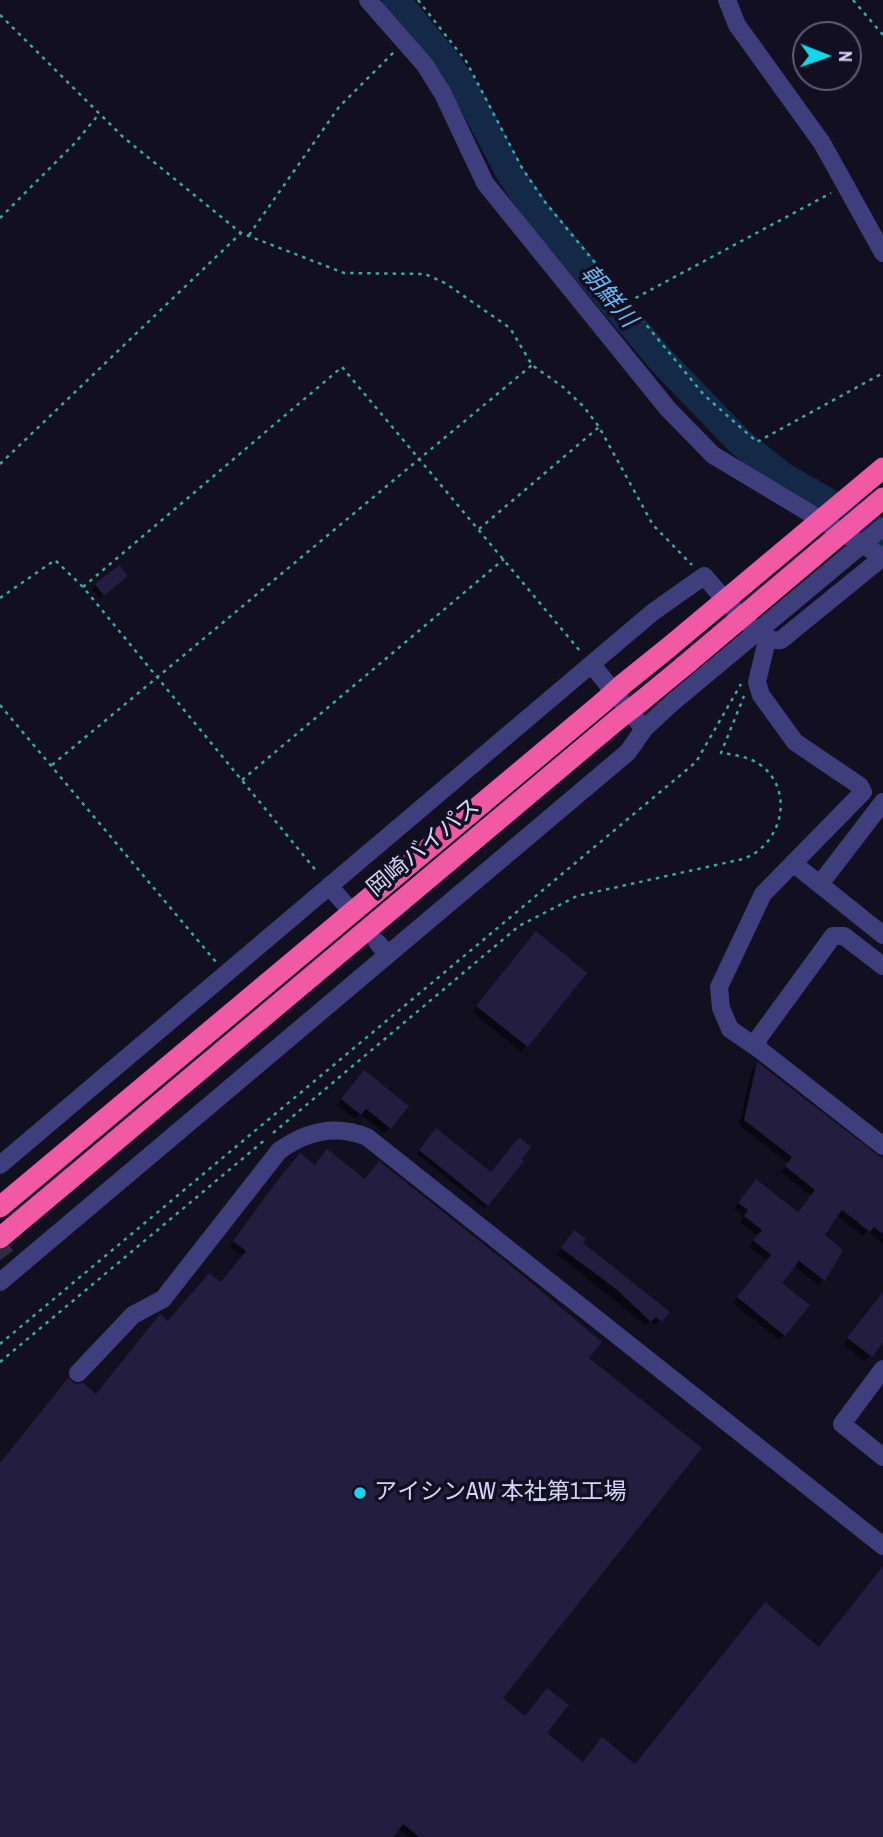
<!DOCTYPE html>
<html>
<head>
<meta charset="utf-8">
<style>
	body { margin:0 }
	#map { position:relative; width:883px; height:1837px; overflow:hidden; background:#120f21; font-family:"Archivo Narrow",sans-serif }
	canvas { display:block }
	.north { position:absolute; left:792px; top:21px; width:70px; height:70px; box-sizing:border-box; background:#120f21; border:2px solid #605d78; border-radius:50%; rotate:91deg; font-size:19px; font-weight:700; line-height:28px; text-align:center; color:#d6d3fb }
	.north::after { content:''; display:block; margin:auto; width:24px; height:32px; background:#13d8e7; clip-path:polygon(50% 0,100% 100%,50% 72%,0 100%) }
</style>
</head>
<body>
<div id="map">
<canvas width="883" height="1837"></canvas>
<div class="north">N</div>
</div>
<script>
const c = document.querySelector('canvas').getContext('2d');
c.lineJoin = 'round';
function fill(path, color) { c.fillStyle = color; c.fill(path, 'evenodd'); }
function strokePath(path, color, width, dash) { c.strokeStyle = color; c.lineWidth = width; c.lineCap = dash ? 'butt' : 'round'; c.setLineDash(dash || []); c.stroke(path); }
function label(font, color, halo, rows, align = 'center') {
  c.font = font + ' "Archivo Narrow","Noto Sans JP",sans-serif'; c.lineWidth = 7; c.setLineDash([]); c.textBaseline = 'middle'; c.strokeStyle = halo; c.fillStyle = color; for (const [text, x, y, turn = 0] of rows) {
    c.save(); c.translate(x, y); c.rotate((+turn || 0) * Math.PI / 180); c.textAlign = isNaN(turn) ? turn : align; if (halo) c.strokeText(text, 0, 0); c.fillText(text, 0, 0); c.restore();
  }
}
const shadow = new Path2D(`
	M118,567L122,579L100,598L92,589Z
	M530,939L585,973L521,1052L472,1012Z
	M757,1064L883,1162V1244L868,1231L863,1236L837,1215L822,1235L823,1279L818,1285L793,1265L780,1283L784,1335L779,1340L733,1303L767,1261L749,1246L758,1236L740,1222L744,1216L734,1209L751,1186L797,1214L811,1196L781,1172L788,1163L739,1125L752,1069Z
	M359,1078L390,1128L384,1133L360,1114L355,1119L337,1105Z
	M433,1134L487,1204L484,1208L417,1154Z
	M296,1159L587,1358L501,1699L582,1764L635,1766L818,1649L883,1575V1837H409L398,1828L391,1837H0V1465L96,1396L168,1323L221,1284L243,1257L230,1246Z
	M569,1238L580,1243L661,1320L656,1325L650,1321L645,1325L557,1254Z
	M883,1294V1341L865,1362L843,1344Z`);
const river = new Path2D(`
	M396,0L446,61L472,101L511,175L536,211L662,361L740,442L784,477L883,533`);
const building = new Path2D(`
	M119,565L128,576L104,596L95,584Z
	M536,931L587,973L528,1047L476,1006Z
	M757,1062L883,1159V1234L874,1227L870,1232L842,1210L825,1235L843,1250L825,1281L799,1261L782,1283L810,1305L785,1336L737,1297L771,1255L753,1240L762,1230L744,1216L748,1210L738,1203L756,1179L798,1212L815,1190L785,1166L792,1157L744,1120Z
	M364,1070L409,1106L391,1129L366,1109L361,1115L341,1099Z
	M436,1128L491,1172L519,1137L531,1147L522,1159L524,1161L488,1206L419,1150Z
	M327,1149L365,1179L379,1161L516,1270L602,1342L589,1358L702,1448L503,1698L525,1716L547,1688L569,1705L547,1733L583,1762L602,1737L635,1764L765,1602L819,1647L883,1566V1837H419L403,1824L393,1837H0V1463L68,1378L75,1384L83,1383L96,1394L160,1314L168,1321L209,1273L221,1282L246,1251L233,1241L278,1180L300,1153L315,1165Z
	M574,1230L586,1239L583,1243L670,1312L662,1322L656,1317L651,1322L616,1289L561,1248Z
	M883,1292V1343L872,1357L847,1338Z`);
const minorTunnel = new Path2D(`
	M0,1248L6,1256`);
const path = new Path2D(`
	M418,0L466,61L522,168L545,202L704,395L757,442L883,373
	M853,0L883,35
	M0,15L123,137L241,233L344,273L425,274L445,283L510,328L532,365L563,387L584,407L599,427L653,525L692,565
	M0,218L75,143L99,114
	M249,235L339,107L394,52
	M628,302L831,193
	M0,464L241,233
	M479,529L599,427
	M83,587L342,367L580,651
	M0,598L55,560L83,587L318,873
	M0,705L216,962
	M52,765L532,365
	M242,780L504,559
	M273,1133L519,926L577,896L743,859C780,846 796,794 762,766C750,757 736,755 721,753L744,696
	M0,1344L696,762L741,684
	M0,1362L266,1139`);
const minor = new Path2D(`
	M368,0L425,65L443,94L485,183L668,409L713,455L883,557
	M727,0L737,25L822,143L883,253
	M644,729L673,702
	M793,863L883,935
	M820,884L883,802
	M329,886L345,904
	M377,942L388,955
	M883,966L844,936H833L757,1040L759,1049L883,1146
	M759,1049L730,1029L721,1008L719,987L763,894L863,792L860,786L795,742L761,695L757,682L767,640
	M0,1165L653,612L704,576C719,592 760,645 781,640L883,557
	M0,1282L628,752L644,729L592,665
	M883,1369L842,1424L883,1457
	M78,1373L133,1315L163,1299L279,1151C306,1131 335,1124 367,1137L883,1546`);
const highway = new Path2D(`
	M622,685L668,648
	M639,703L684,666
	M0,1207L602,703
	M0,1238L617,720`);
const minorBridge = new Path2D(`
	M673,702L883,527`);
const highwayBridge = new Path2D(`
	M668,648L883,468
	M684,666L883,498
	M602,703L622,685
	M617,720L639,703`);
const markers = [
	[360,1493,7,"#13d8e7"]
];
const streetNames = [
	["岡崎バイパス",424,848,-40]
];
const poiNames = [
	["アイシンAW 本社第1工場",374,1493]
];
const waterNames = [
	["朝鮮川",608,297,50]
];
fill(shadow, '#0007');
strokePath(river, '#142947', 28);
fill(building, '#231d40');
strokePath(minorTunnel, '#2f2c42', 18, [18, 9]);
strokePath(path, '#38aaa0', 2.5, [3.5, 5]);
strokePath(minor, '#3f3e7c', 18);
strokePath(highway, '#f158a6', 21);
strokePath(minorBridge, '#3f3e7c', 18);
strokePath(highwayBridge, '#f158a6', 21);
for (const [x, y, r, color] of markers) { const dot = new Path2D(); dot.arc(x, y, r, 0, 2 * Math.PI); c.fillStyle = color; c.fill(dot); strokePath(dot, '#120f21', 2.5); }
label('23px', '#d6d3fb', '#120f21', streetNames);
label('23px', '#d6d3fb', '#120f21', poiNames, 'left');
label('italic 24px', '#6ab7f3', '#120f21', waterNames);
</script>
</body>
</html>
